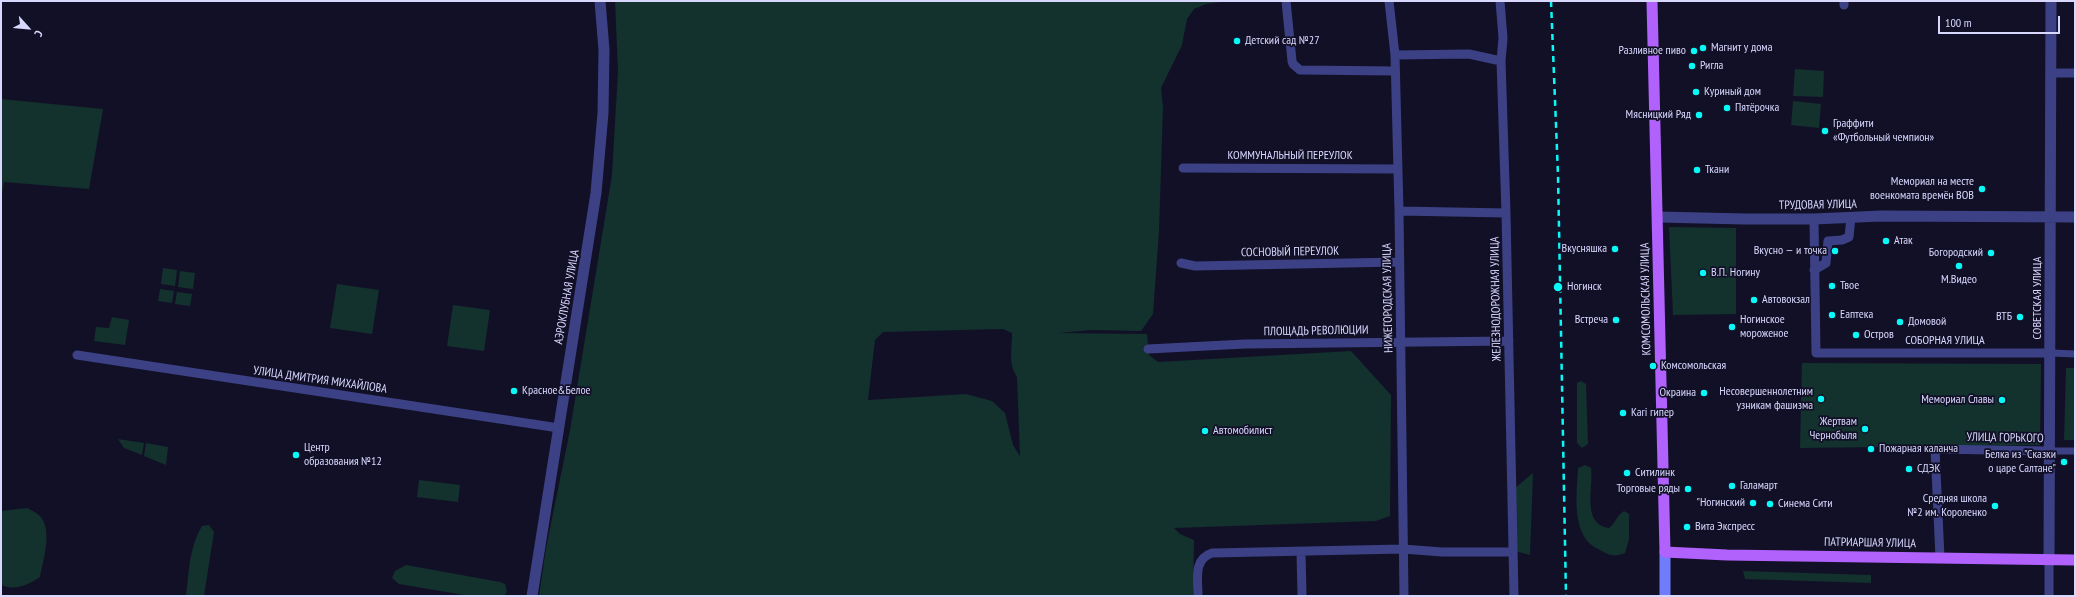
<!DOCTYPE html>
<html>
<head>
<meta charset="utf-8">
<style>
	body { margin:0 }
	#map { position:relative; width:2076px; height:597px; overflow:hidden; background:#121027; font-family:"PT Sans Narrow",sans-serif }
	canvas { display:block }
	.frame { position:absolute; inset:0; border:2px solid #d8d7fe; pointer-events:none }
	.north { position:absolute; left:8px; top:8px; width:40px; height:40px; -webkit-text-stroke:3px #121027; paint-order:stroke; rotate:117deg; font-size:11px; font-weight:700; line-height:16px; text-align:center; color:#d8d7fe }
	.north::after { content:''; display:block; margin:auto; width:14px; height:18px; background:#d8d7fe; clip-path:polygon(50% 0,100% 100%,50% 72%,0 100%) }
	.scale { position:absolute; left:1938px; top:16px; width:122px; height:18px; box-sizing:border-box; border:2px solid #d8d7fe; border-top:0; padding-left:5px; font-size:12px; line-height:14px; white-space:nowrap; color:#d8d7fe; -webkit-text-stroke:3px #121027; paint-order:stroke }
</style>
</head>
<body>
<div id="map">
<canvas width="2076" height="597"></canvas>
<div class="frame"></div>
<div class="north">С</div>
<div class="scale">100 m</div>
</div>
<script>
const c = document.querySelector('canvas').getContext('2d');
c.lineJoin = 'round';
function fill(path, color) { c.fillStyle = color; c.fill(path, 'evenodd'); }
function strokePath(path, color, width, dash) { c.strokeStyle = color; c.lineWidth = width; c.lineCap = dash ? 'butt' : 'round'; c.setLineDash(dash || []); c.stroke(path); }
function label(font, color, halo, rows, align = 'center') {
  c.font = font + ' "PT Sans Narrow",sans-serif'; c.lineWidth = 3.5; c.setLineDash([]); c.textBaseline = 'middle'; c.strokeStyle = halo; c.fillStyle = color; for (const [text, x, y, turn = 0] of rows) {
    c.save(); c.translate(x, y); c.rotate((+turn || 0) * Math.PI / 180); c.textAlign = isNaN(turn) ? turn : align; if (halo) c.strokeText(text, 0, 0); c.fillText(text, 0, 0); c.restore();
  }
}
const green = new Path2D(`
	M615,1H1228L1206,4L1194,9L1187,19L1182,45L1161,88L1163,107L1159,231L1153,314L1141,331L1092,330L1060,333L1147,334L1149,355L1158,362L1351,351L1391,395L1390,516L1376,521L1174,528L1180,534L1194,540L1193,596H539L546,548L570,430L612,175L618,71ZM1003,329L1012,333C1012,349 1008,363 1017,377L1020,456L1013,445L1005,413L992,401L966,394L868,400L875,340L883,332Z
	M1795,69L1824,71L1823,97L1793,96Z
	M1,99L103,109L89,189L4,182L1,200Z
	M1793,101L1821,104L1819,128L1791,125Z
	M1669,227L1736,228V314L1673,315Z
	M163,268L177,270L175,286L161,284Z
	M180,271L195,273L193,289L178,287Z
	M337,284L379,290L372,334L330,328Z
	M160,289L174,291L172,303L158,301Z
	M177,292L192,294L190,306L175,304Z
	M453,305L490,310L484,351L447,346Z
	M112,317L129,320L125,345L94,341L96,327L109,328Z
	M1802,363L2041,364L2040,445L1800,448Z
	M2066,368H2075V440H2064Z
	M1581,381L1586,384L1588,444L1582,448L1577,443V383Z
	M118,439L144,443L142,455L124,448Z
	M146,443L168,447L166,465L144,456Z
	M1585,465L1591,468C1594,487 1581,524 1609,528C1616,523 1616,516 1624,511L1629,514V539L1625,553C1616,557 1609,556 1600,550C1596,548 1592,546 1589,543C1572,525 1577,491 1578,468Z
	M1533,473L1530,555L1515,551V488Z
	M419,480L460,485L458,502L417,497Z
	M27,508C31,510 37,513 40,516C53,531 43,560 40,577C29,585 14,591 1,585V511Z
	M209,525L214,532L204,596H186C189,572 189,548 202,526Z
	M406,565L500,582L505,584L507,592L504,596H470L399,584L392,578L395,571Z
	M1743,571L1871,575V583L1745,579Z`);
const pedestrian = new Path2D(`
	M2051,353L2075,354
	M2049,451H2075`);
const minor = new Path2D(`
	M1286,1L1292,61L1293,64L1300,70L1395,71
	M1389,1L1395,55L1399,211L1404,596
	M1500,1L1503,38L1501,61L1506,213L1514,596
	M1844,1V5
	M1395,55L1469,54L1501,61
	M2051,73H2075
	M1183,168L1398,169
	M1399,211L1506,213
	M1814,219L1816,353H2051
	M1181,263L1195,266L1399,262
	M1814,270L1826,263L1828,241L1842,240L1849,237L1851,217
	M1148,349L1245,344L1509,341
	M77,355L559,428
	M1301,552L1302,596
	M1940,558L1935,449L2049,451
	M2049,560V596
	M1198,596C1198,580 1193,559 1212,553L1403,549L1442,552H1513`);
const tertiary = new Path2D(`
	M1658,217L1745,219H1814L1881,216L2075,217
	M2049,560L2051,1
	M532,596L596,193L603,113L604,50L600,1`);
const secondary = new Path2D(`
	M1665,552V596`);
const primary = new Path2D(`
	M1652,1L1665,552L1727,555L2075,560`);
const rail = new Path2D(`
	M1551,1L1558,175L1566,596`);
const markers = [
	[1237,41,4,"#08faf8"],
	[1703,48,4,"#08faf8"],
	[1694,51,4,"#08faf8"],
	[1692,66,4,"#08faf8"],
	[1696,92,4,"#08faf8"],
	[1727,108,4,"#08faf8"],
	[1699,115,4,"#08faf8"],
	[1825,131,4,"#08faf8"],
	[1697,170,4,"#08faf8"],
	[1982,189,4,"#08faf8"],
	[1886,241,4,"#08faf8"],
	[1615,249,4,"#08faf8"],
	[1835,251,4,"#08faf8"],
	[1991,253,4,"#08faf8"],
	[1959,266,4,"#08faf8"],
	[1703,273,4,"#08faf8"],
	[1832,286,4,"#08faf8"],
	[1558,287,5,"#08faf8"],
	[1754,300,4,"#08faf8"],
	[1832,315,4,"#08faf8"],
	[2020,317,4,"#08faf8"],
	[1616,320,4,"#08faf8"],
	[1900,322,4,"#08faf8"],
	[1732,327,4,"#08faf8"],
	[1856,335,4,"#08faf8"],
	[1653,366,4,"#08faf8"],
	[514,391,4,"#08faf8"],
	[1704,393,4,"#08faf8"],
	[1821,399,4,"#08faf8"],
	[2002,400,4,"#08faf8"],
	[1623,413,4,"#08faf8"],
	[1865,429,4,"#08faf8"],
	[1205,431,4,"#08faf8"],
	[1871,449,4,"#08faf8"],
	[296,455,4,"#08faf8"],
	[2064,462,4,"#08faf8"],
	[1909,469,4,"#08faf8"],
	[1627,473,4,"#08faf8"],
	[1732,486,4,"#08faf8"],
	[1688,489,4,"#08faf8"],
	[1753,503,4,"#08faf8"],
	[1770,504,4,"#08faf8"],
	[1995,506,4,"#08faf8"],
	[1687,527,4,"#08faf8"]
];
const poiNames = [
	["Детский сад №27",1245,41],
	["Магнит у дома",1711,48],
	["Разливное пиво",1686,51,"right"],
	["Ригла",1700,66],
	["Куриный дом",1704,92],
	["Пятёрочка",1735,108],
	["Мясницкий Ряд",1691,115,"right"],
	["Граффити",1833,124],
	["«Футбольный чемпион»",1833,138],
	["Ткани",1705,170],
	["Мемориал на месте",1974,182,"right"],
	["военкомата времён ВОВ",1974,196,"right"],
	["Атак",1894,241],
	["Вкусняшка",1607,249,"right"],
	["Вкусно — и точка",1827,251,"right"],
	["Богородский",1983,253,"right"],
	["В.П. Ногину",1711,273],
	["М.Видео",1959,280,"center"],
	["Твое",1840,286],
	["Ногинск",1567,287],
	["Автовокзал",1762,300],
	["Еаптека",1840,315],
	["ВТБ",2012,317,"right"],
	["Встреча",1608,320,"right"],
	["Ногинское",1740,320],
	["мороженое",1740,334],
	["Домовой",1908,322],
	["Остров",1864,335],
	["Комсомольская",1661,366],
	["Красное&Белое",522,391],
	["Несовершеннолетним",1813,392,"right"],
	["узникам фашизма",1813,406,"right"],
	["Окраина",1696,393,"right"],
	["Мемориал Славы",1994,400,"right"],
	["Kari гипер",1631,413],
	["Жертвам",1857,422,"right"],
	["Чернобыля",1857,436,"right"],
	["Автомобилист",1213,431],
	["Центр",304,448],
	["образования №12",304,462],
	["Пожарная каланча",1879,449],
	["Белка из \"Сказки",2056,455,"right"],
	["о царе Салтане\"",2056,469,"right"],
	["СДЭК",1917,469],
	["Ситилинк",1635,473],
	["Галамарт",1740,486],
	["Торговые ряды",1680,489,"right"],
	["Средняя школа",1987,499,"right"],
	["№2 им. Короленко",1987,513,"right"],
	["\"Ногинский",1745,503,"right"],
	["Синема Сити",1778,504],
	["Вита Экспресс",1695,527]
];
const streetNames = [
	["КОММУНАЛЬНЫЙ ПЕРЕУЛОК",1290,156],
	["ТРУДОВАЯ УЛИЦА",1818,205,-1],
	["СОСНОВЫЙ ПЕРЕУЛОК",1290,252,-1],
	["АЭРОКЛУБНАЯ УЛИЦА",567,297,-80],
	["НИЖЕГОРОДСКАЯ УЛИЦА",1388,298,-91],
	["СОВЕТСКАЯ УЛИЦА",2038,298,-90],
	["ЖЕЛЕЗНОДОРОЖНАЯ УЛИЦА",1496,299,-91],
	["КОМСОМОЛЬСКАЯ УЛИЦА",1646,299,-91],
	["ПЛОЩАДЬ РЕВОЛЮЦИИ",1316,331,-1],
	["СОБОРНАЯ УЛИЦА",1945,341],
	["УЛИЦА ДМИТРИЯ МИХАЙЛОВА",320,380,8],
	["УЛИЦА ГОРЬКОГО",2005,438,1],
	["ПАТРИАРШАЯ УЛИЦА",1870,543,1]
];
fill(green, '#13312d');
strokePath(pedestrian, '#3c4185', 7);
strokePath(minor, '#3c4185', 9);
strokePath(tertiary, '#3c4185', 11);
strokePath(secondary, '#717cfc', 11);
strokePath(primary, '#b161fc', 11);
strokePath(rail, '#08faf8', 2.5, [6, 5]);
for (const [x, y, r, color] of markers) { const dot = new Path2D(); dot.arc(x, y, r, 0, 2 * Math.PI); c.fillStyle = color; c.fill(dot); strokePath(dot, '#121027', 1.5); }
label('12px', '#d8d7fe', '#121027', poiNames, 'left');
label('12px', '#d8d7fe', '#121027', streetNames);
</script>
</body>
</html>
